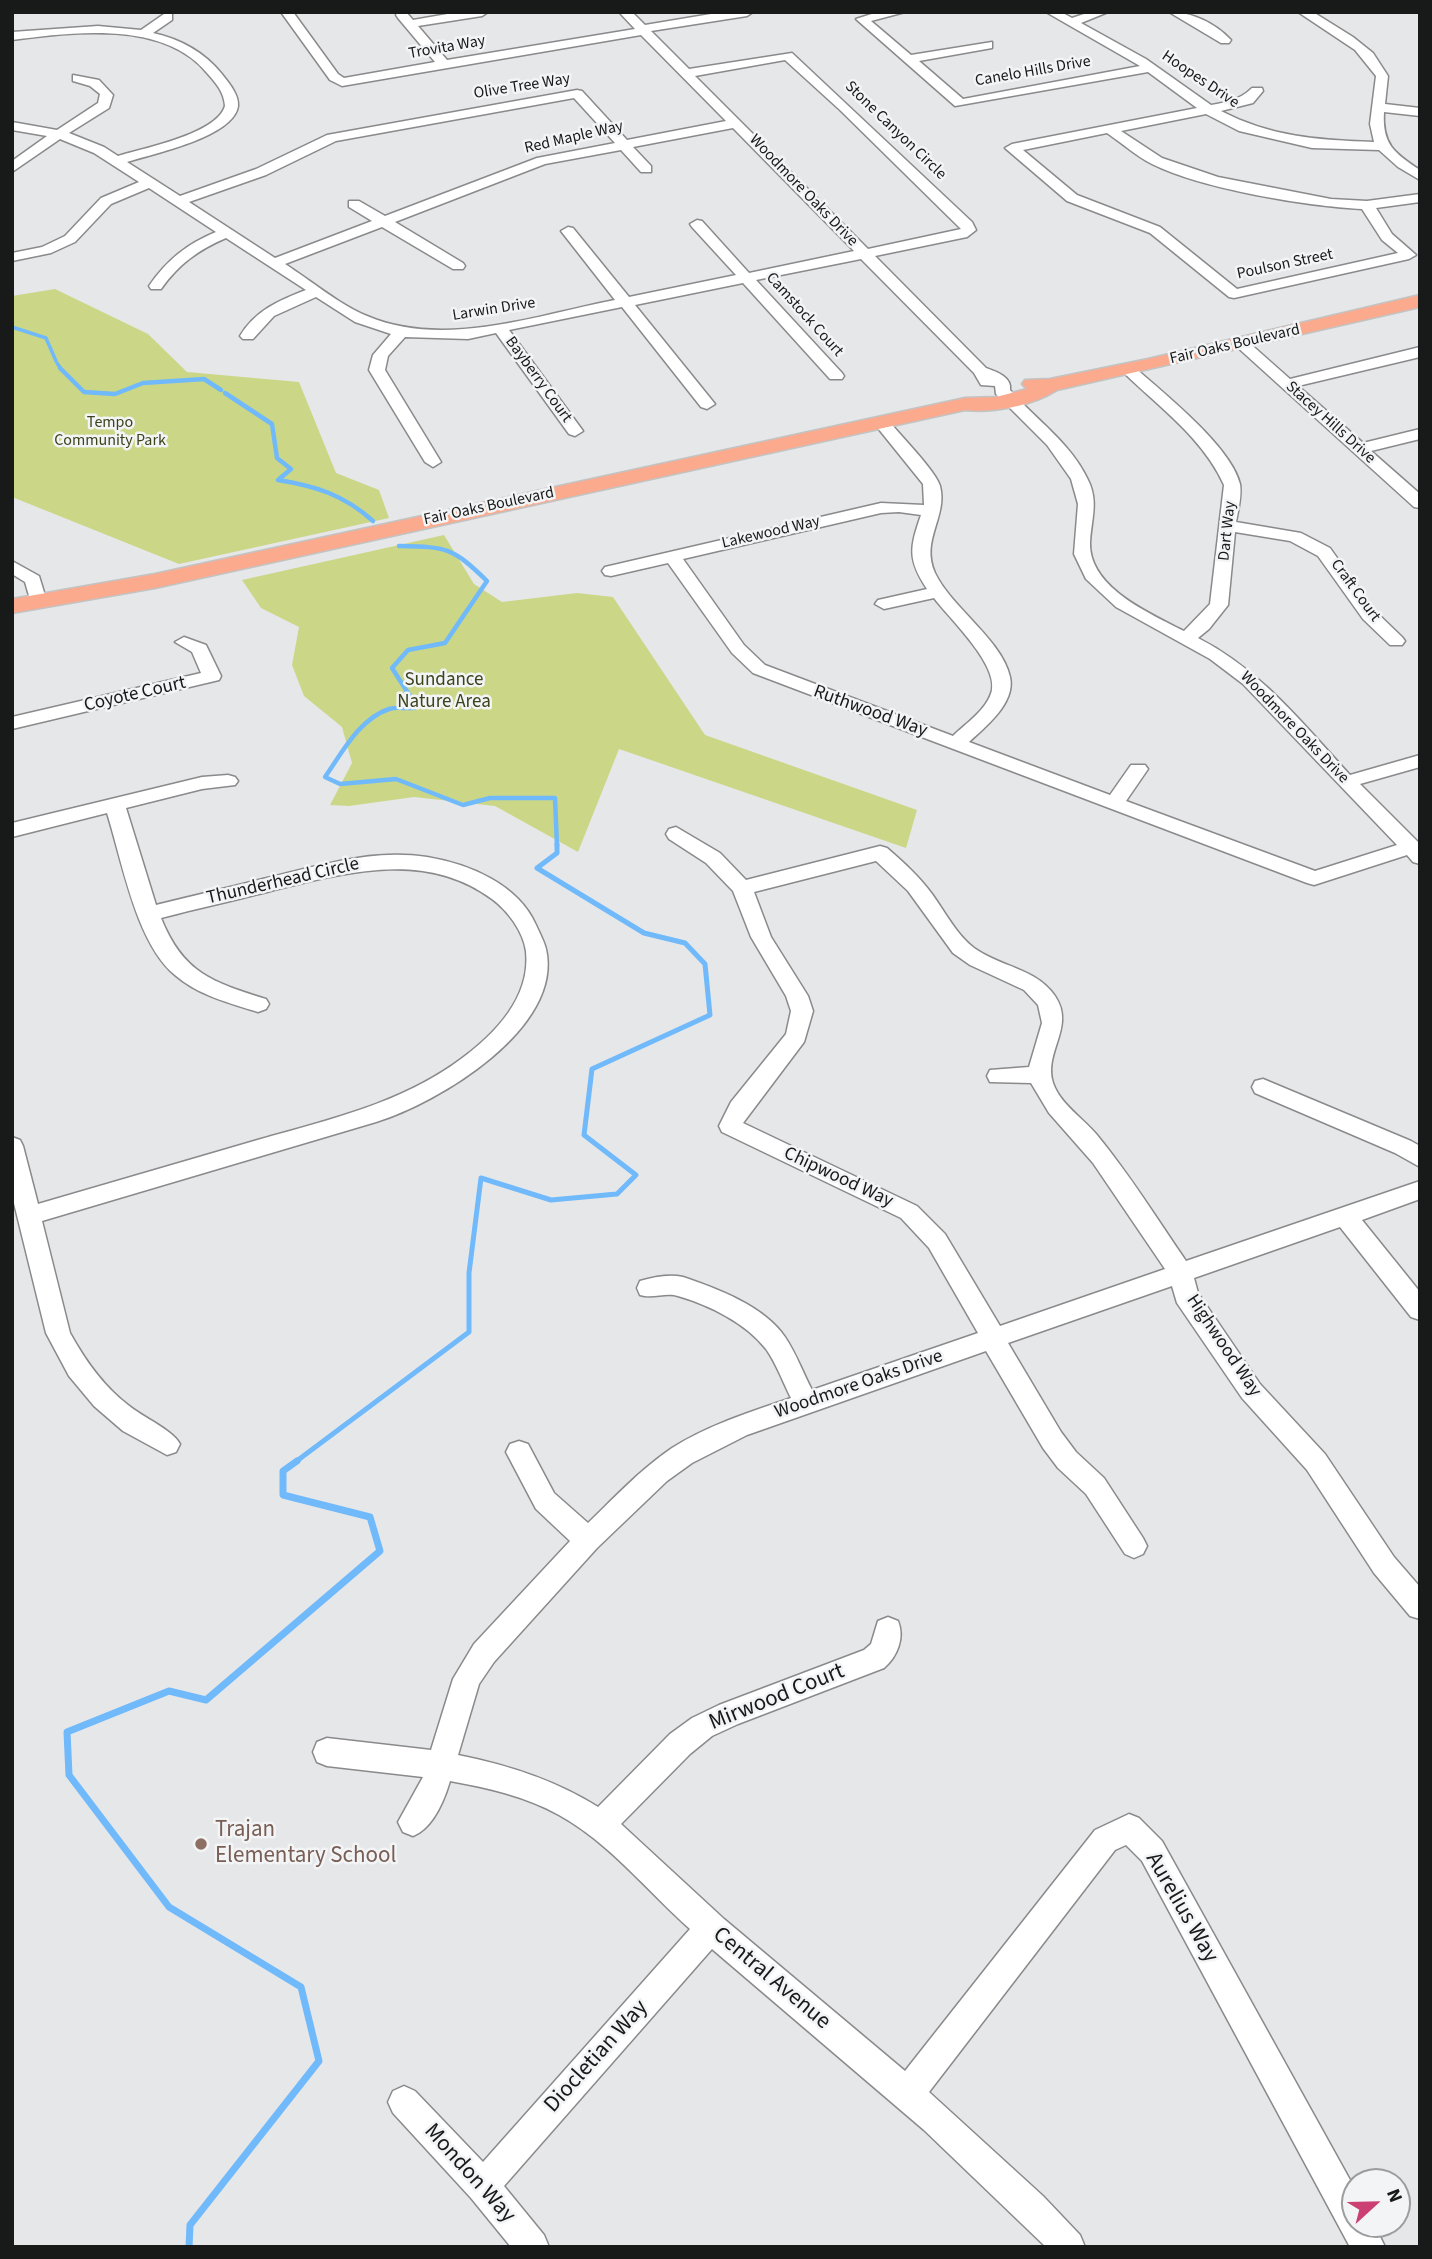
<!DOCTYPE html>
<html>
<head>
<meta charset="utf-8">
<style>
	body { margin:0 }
	#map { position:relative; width:1432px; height:2259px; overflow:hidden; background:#e6e7e9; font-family:"Source Sans 3",sans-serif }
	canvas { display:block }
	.frame { position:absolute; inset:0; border:14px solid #181919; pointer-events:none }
	.north { position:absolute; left:1341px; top:2168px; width:70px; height:70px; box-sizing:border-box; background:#f3f4f6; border:2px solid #9b9c9e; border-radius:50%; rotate:68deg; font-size:19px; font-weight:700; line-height:28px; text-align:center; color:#181919 }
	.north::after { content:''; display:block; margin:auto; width:24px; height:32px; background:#cb3f73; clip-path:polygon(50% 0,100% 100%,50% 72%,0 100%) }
</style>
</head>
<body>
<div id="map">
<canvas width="1432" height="2259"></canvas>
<div class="frame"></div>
<div class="north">N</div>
</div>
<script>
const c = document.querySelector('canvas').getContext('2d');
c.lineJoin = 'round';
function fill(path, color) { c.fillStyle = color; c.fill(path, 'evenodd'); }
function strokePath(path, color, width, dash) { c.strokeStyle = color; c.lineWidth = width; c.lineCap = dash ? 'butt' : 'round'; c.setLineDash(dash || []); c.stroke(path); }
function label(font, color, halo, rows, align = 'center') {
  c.font = font + ' "Source Sans 3",sans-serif'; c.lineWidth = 5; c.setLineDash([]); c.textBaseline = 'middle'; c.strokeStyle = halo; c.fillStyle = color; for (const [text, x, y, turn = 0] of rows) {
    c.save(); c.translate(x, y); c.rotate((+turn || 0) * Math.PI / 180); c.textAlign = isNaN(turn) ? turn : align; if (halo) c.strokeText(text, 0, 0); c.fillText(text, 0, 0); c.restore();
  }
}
const green = new Path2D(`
	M55,289L148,334L187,372L299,382L336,473L379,490L389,518L179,564L12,497V296Z
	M444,535L474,584L502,602L577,593L613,597L705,735L917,810L906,848L619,749L578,852L495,806L414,797L349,806L330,805L352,763L342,727L304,696L292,665L299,627L261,608L242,580Z`);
const streamFar3 = new Path2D(`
	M12,327L46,338L56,361
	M57,363L61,369`);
const streamFar2 = new Path2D(`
	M60,368L84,392L115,394L143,383L204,379L221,390
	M225,393L272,424L277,458L291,469L278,480C316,486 344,495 373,521
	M399,546C447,547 452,547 487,581L445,643L408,650L392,668L417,707C408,710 398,706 389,709C359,719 342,753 325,777L340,784L396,779L463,805L490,798H555L557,846`);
const streamFar1 = new Path2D(`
	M294,1463L469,1332V1273L481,1178L551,1200L617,1194L636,1175L584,1135L592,1069L710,1015L705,964L685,943L644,933L537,868L557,853V844`);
const stream = new Path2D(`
	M189,2247L190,2225L319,2061L301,1987L169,1907L69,1775L67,1732L169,1691L206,1700L380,1551L370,1517L283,1495V1471L297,1461`);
const minor = new Path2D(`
	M281,12H293L338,74L344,78L435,62L398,18L396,15L398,12H406L413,20L459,12H488L482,16L418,26L447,60L635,29L619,12H632L645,25L723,12H753L747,16L651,31L689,69L792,53L972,222L976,230L967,237L875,256L986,368C997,372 1012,377 1010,390C1036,420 1071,443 1088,480C1099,502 1091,520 1090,543C1089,588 1151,614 1184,631L1210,604L1224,485C1203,438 1159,407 1123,372L1120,369L1128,364L1133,366C1162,392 1231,446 1240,484C1242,495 1238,511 1236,522L1301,533L1330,548L1375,611L1402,637L1405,641L1402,645H1390L1363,619L1318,556L1290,541L1235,532L1228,605L1209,629L1198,638C1261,670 1303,724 1350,775L1420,755V767L1360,784L1420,844V864L1413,862L1407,855L1314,885L1307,883L753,673L732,653L668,563L611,576L605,575L602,571L605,567L881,503L924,505L923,484L873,422L881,417L887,419C898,433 936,471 940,486C948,517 920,540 935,573C951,607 1002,640 1010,677C1016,703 985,727 969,742L1110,795L1131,765H1145L1148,769L1126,801L1315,871L1397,845L1243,684L1210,659L1116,607L1086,579L1074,554L1078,504L1071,479L1047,445L996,394L995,386L981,385L974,373L861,259L756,280L842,373L844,376L842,379H830L743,283L635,305L715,404L707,409L701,407L622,307L509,330L583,431L575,436L569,434L496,333L468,339L405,337L388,356L385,370L441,462L433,467L425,462L369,370L373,355L391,334L355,322L316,297L274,316L253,339H243L240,336C256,310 278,301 306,290L226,238C198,250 179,264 161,289H151L149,286C167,260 187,244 216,232L149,188L111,204L75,242L51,253L12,261V253L42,247L65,236L101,198L139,182L94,153L60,139L12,172V161L47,136L12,130V122L57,130L98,103L100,94L90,86L73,81V75L99,80L113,95L109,108L69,133L104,147L118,156C144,148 217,134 225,106C224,92 216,83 207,73C164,20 72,32 12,40V32L98,26L141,30L164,14H172V20L153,33C180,39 204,52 221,73C228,82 239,94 238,106C234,137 152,154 127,162L180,196L256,169L327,135L577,90L582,91L627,140L726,121L641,35L342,86L330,80ZM785,60L840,110L961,229L868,249L695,76ZM574,98L615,143L537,158L385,216L359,201H349V207L372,221L275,258L189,202L266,175L336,141ZM733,128L854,251L749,273L702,221L697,220L690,224L692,227L736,275L629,297L573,228L568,227L561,231L615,300C537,315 444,349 367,316C340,305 310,280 285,264L382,227L453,269H463L465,266L463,263L395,222L545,164L621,150L641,172H651V166L633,147ZM899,512L921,515C910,547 907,559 927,589L878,600L875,604L884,609L934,598C950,619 997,663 992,690C988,709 965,724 953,736L765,665L744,645L683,559L881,513Z
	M878,12H905L871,21L911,55L992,42V48L919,61L963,99L1140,66L1046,12H1061L1072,18L1090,12H1108L1081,23L1146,59L1211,105C1227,102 1240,100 1252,88H1262L1263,91L1253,103L1221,111C1271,137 1318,140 1374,142L1370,124L1376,76L1355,50L1298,12H1313L1353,37L1373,53L1388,76L1385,104L1420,108V116L1384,112C1382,144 1394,153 1420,170V180L1398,167L1379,150L1312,148L1239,131L1206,114L1121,131L1162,158L1218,177L1331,199L1367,201L1420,194V202L1376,208L1392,234L1416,255L1409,259L1234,298L1229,297L1150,233L1067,201L1005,148L1012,144L1197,108L1148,72L955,106L856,19ZM1107,133C1122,143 1136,156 1152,164C1202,189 1306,206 1362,209L1382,240L1398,253L1237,289L1160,227L1077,195L1023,150Z
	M1169,12C1192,12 1215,23 1231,40L1229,43H1221Z
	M1241,338L1246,340L1290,379L1420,347V357L1298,386L1363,443L1420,429V439L1371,451L1420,494V508L1414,507L1236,346L1233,343Z
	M12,561L39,576L47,602L44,606H32L25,582L12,574Z
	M184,637L206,645L221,676L219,680L12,729V717L201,673L192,652L175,642Z
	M228,775L235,777L238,781L235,785L202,789L126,808L156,905C196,895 236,886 275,876C325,864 375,849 427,857C469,864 518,884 536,925C539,932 544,941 546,949C564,1028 438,1103 376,1122L42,1221L70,1333C85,1360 103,1386 128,1405C142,1417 173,1430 180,1444L176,1452L167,1455L123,1431L94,1406L69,1376L46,1333L12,1195V1137L20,1140L23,1146L38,1204C112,1182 187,1161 261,1139C331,1119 402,1103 461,1059C495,1034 531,997 526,951C523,931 508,911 492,899C426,850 347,872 274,890C237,900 199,908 161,918C183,973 212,982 266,999L269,1004L266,1009L258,1012C229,1003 198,995 175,975C136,943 122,860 107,813L12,837V823L202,777Z
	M676,827L720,853L746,880L880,846L887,848C903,862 919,876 932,894C945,912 956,934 974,948C1000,967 1036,968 1055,996C1076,1027 1043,1052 1053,1083C1060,1104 1084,1119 1097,1135C1130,1175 1157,1219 1186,1261L1420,1181V1199L1362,1220L1420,1292V1320L1411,1317L1340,1227L1194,1278L1198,1293L1260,1384L1325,1454L1394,1557L1420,1587V1619L1410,1616L1374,1573L1307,1470L1242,1398L1177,1303L1172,1286L1008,1343L1061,1432L1076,1452L1104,1478L1143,1538L1147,1546L1143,1554L1134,1558L1125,1554L1086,1494L1058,1468L1043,1448L986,1351L747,1435L692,1463L667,1481L597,1548L494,1662L479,1684L458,1755C508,1765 555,1780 598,1807L670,1734L692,1718L719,1705L864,1650L871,1644L878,1621L888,1617L898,1621C905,1638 897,1657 884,1668L738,1724L712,1736L690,1754L621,1824L724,1919L905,2071L1095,1830L1129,1814L1139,1818L1162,1841L1355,2189V2224H1374L1385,2247H1350L1142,1861L1126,1845L1115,1850L929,2092L1043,2196L1080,2235L1085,2247H1046L924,2130L712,1949L504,2186L544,2235L549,2247H511L471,2198L393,2113L388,2102L393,2091L404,2086L415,2091L483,2162L690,1929C647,1891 610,1843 559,1815C525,1796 488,1788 450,1781C444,1801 433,1828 413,1836L403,1832L398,1822L423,1777L327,1766L317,1762L313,1752L317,1742L327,1738L431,1750L453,1679L474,1644L570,1541L536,1509L506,1452L510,1444L519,1441L528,1444L554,1493L588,1523C615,1497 641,1469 672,1448C708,1425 750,1412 791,1398C783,1382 776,1363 766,1349C746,1323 709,1305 678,1296C666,1292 653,1299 640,1295L637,1288L640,1281C654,1277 669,1274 683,1277C718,1289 764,1306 785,1337C796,1353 803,1373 812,1390L978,1333L929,1248L901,1218L722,1132L719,1126L731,1102L786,1034L791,1011L786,996L751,937L733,891L706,863L669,839L666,834L669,829ZM876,861L908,891L953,953L970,965L1024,990L1038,1005L1042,1023L1029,1067L990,1070L987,1076L990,1082L1031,1083L1049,1113L1093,1163L1165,1269L1000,1326L945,1234L917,1206L743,1123L804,1042L813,1011L808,996L771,937L754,892Z
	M1263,1079L1411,1141L1420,1146V1167L1395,1153L1255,1093L1252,1087L1255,1081Z`);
const major = new Path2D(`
	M1420,295V307L1057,390C1032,406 994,413 965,410L155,588L12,613V599L155,574L965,398L996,397L1027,389L1022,384L1025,380L1050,379L1148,359Z`);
const markers = [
	[201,1844,7,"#8d6e63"]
];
const farStreetnames = [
	["Trovita Way",447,48,-10],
	["Canelo Hills Drive",1033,72,-10],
	["Hoopes Drive",1200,80,34],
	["Olive Tree Way",522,87,-9],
	["Stone Canyon Circle",895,131,44],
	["Red Maple Way",574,138,-13],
	["Woodmore Oaks Drive",803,191,46],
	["Poulson Street",1285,265,-12],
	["Larwin Drive",494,310,-9],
	["Camstock Court",804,315,48],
	["Fair Oaks Boulevard",1235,345,-13],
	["Bayberry Court",538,380,54],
	["Stacey Hills Drive",1330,423,42],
	["Fair Oaks Boulevard",489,507,-12],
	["Dart Way",1228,531,-84],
	["Lakewood Way",771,533,-13],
	["Craft Court",1355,591,54],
	["Woodmore Oaks Drive",1294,728,46]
];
const farParknames = [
	["Tempo",110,423],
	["Community Park",110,441]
];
const parkNames = [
	["Sundance",444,681],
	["Nature Area",444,703]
];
const streetNames = [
	["Coyote Court",135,695,-13],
	["Ruthwood Way",870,712,20],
	["Thunderhead Circle",283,882,-13],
	["Chipwood Way",838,1178,25],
	["Highwood Way",1223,1346,56],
	["Woodmore Oaks Drive",859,1385,-19]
];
const nearStreetnames = [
	["Mirwood Court",777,1698,-22],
	["Aurelius Way",1181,1908,60],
	["Central Avenue",771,1979,40],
	["Diocletian Way",597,2057,-48],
	["Mondon Way",469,2174,48]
];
const nearEducationnames = [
	["Trajan",215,1831],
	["Elementary School",215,1857]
];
fill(green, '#cbd786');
strokePath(streamFar3, '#70b9fa', 3.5);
strokePath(streamFar2, '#70b9fa', 4.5);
strokePath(streamFar1, '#70b9fa', 5);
strokePath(stream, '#70b9fa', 7);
strokePath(minor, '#8a8a8c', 3);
strokePath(major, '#c3c3c3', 3);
fill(minor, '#fff');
fill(major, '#fbaa8d');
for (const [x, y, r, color] of markers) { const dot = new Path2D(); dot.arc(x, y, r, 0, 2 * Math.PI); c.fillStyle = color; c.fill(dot); strokePath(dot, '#f3f4f6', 2.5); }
label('16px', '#181919', '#f3f4f6', farStreetnames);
label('16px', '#3c421a', '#f3f4f6', farParknames);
label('19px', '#3c421a', '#f3f4f6', parkNames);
label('19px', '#181919', '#f3f4f6', streetNames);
label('23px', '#181919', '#f3f4f6', nearStreetnames);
label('23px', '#785e54', '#f3f4f6', nearEducationnames, 'left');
</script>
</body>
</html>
